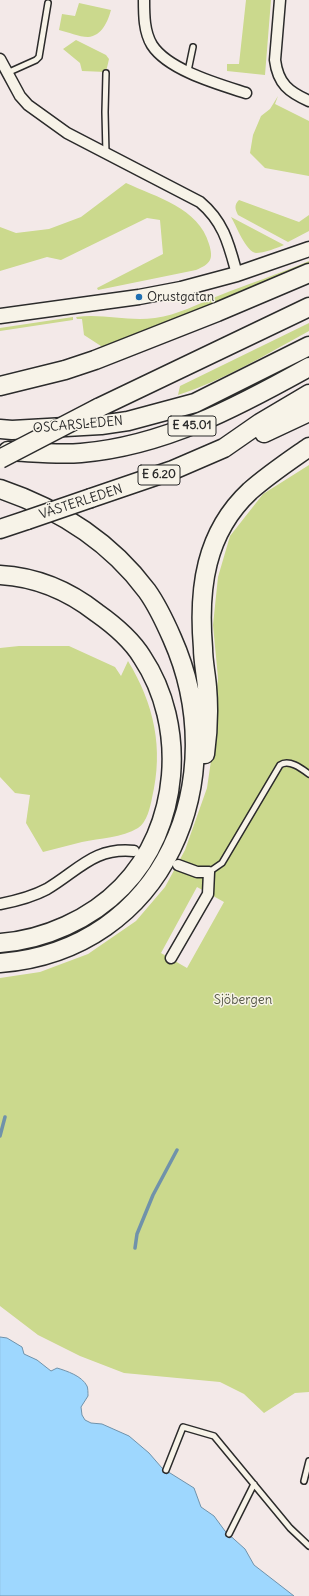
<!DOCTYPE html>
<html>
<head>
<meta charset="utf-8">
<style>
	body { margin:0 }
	canvas { display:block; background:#f3e9e8 }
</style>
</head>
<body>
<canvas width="309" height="1596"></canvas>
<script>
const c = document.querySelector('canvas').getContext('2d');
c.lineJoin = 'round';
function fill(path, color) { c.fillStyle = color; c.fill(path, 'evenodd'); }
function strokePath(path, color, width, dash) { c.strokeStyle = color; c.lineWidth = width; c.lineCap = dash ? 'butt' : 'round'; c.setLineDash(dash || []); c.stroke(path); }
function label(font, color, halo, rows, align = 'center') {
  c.font = font + ' Delius,sans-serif'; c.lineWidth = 3; c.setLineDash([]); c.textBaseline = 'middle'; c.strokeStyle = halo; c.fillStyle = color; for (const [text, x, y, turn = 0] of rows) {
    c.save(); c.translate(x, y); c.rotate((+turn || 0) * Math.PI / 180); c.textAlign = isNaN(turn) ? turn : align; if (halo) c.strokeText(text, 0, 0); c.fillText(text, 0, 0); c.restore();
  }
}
const green = new Path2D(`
	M246,0H271L265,75L227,71V64H239Z
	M79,3L111,10C108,21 102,36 88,37C79,37 68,32 59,30L62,14L75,16Z
	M76,40L106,55L109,59L106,72L82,71L80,63L63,49Z
	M278,96L275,104L309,121V176L265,168L250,153L253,135L261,116L270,109Z
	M126,183C156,197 199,208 209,244C214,260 210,264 196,270L98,290L97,288L163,254L160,220L147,218L61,260L47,257L0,271V227L16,233L49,229L81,217Z
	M239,200L299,222L309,215V231L288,242L238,215C235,209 234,205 239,200Z
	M231,217L284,245C277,248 264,253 256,253C246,252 236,225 231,217Z
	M309,261V266L104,348L84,335L82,319H77L76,317C103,313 128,322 155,318C178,315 197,304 218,296C248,284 279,274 309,261Z
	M73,317V320L0,331V328Z
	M309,323V331C267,354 224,380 178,395L180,386Z
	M309,465V1392L295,1393L264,1413L244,1394L220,1382L124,1373L80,1356L38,1335L0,1306V978L40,972L88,954L136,921L165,887L185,850L207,788L212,754L218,678L213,625L218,577L230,536L263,494ZM197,887L224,902L187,968L161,953Z
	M19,646H69L115,667L121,676L128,661C154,704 164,748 152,798C150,808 147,822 138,828C122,838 100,838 82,842C69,845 56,849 43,852L26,823L30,795L15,793L0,777V648Z`);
const water = new Path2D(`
	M0,1337L7,1338L22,1347L24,1354L37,1360L51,1371L57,1368C67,1371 82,1376 87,1386C88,1388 88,1393 88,1396L81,1407L82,1415L85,1420L91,1423L102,1424L129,1436L149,1453L162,1468L194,1488L201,1507L214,1516L225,1531L245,1549L254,1565L294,1596H0Z`);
const stream = new Path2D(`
	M0,1136L5,1117
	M135,1248L137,1234L153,1195L177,1150`);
const lane = new Path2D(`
	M188,71L193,47
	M7,73L36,60L39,57L48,3
	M106,154L105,112L106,73
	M209,872L222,863L280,765C289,759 301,768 309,774
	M166,1470L183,1427L214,1436L290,1528L309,1546
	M304,1481L309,1461
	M229,1534L254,1484`);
const street = new Path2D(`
	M144,0C144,15 144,32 152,45C168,70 218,84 246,93
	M280,0L275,60C278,84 289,92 309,101
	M0,59L20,96L28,105L67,133L200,202C224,222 229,245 237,274
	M0,904C16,901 32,897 47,889C79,870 94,847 134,851
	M171,958L208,894L209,872H197L178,865`);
const secondary = new Path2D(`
	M0,316L139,297L181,289L237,274L309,249`);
const highway = new Path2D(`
	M0,386L65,370L95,360L217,312L309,273
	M98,408L309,307
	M0,429L12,430L101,425L128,421L195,403L309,346
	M264,433L309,412
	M8,451C32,452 56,455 81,453C164,446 237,407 309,367
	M0,489C59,509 109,540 147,591C157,605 165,622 172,638C235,779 165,950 0,963
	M91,498L173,470L224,448L260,423L309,394
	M0,529L27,520
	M0,575C36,577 69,591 97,613C114,625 131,639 142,657C188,726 180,828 122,887C91,919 44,940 0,943
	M205,754C208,732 209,710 207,687C206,674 203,661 203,648C198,589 205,533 250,491C268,475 289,461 309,447`);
const highwayBridge = new Path2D(`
	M0,459L98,408
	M27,520L91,498`);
const markers = [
	[139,297,4,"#1f6fb2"]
];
const shields = [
	[192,426,48],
	[159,475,42]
];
const shieldNames = [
	["E 45.01",192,426],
	["E 6.20",159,475]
];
const poiNames = [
	["Orustgatan",147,297]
];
const streetNames = [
	["OSCARSLEDEN",78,425,-5],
	["VÄSTERLEDEN",81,502,-18]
];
const parkNames = [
	["Sjöbergen",243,1000]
];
fill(green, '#cbd98d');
fill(water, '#9ed7fe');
strokePath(water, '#7092aa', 1);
strokePath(stream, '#7092aa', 3.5);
strokePath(lane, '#2b2b2b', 8);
strokePath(street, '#2b2b2b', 13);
strokePath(secondary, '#2b2b2b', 17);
strokePath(highway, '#2b2b2b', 21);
strokePath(lane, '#f7f3e8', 5);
strokePath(street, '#f7f3e8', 10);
strokePath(secondary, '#f7f3e8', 14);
strokePath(highway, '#f7f3e8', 18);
strokePath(highwayBridge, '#2b2b2b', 21, []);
strokePath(highwayBridge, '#f7f3e8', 18);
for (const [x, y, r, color] of markers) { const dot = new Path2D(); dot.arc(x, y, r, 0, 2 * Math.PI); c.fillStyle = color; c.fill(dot); strokePath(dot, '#f7f3e8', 1.5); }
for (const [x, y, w] of shields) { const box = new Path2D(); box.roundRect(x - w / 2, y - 10, w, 20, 3); c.fillStyle = '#f7f3e8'; c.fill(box); strokePath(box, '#2b2b2b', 1); }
label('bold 12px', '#2b2b2b', null, shieldNames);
label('13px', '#2b2b2b', '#f7f3e8', poiNames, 'left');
label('13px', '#2b2b2b', '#f7f3e8', streetNames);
label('13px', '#535644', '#f7f3e8', parkNames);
</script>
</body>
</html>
